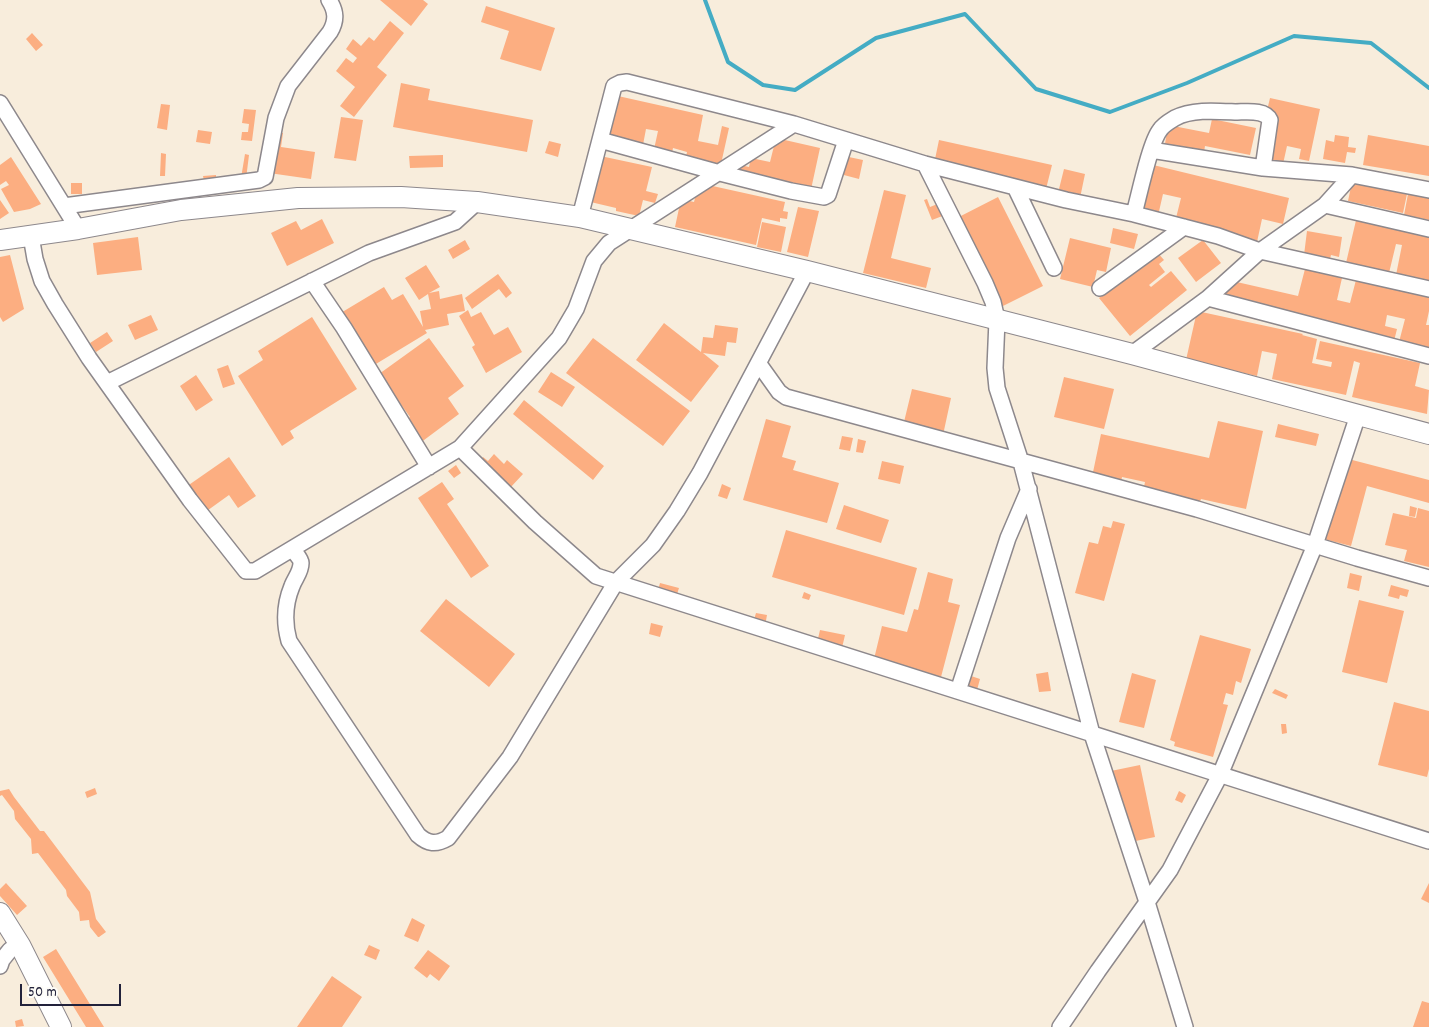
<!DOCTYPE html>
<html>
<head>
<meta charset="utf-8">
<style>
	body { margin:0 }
	#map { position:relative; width:1429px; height:1027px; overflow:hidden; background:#f8eddc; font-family:Dekko,sans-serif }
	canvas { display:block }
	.scale { position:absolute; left:20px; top:984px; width:101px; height:22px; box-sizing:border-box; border:2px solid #22223b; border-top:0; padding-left:6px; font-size:15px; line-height:18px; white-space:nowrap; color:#22223b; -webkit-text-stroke:4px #fdfcf7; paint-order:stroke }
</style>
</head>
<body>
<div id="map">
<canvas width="1429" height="1027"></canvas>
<div class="scale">50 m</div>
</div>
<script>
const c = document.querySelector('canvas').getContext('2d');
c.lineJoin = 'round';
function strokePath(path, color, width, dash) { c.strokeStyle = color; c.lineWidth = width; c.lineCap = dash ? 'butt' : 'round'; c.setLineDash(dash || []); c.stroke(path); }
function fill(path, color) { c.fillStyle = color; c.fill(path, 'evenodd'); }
const stream = new Path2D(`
	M705,0L728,62L763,85L795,90L876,38L965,14L1036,89L1110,112L1187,83L1294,36L1371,43L1429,88`);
const building = new Path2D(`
	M380,0H423L428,4L411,26Z
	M486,6L555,28L541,71L500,59L509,31L481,22Z
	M390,21L404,33L377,67L387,75L354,117L340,106L355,87L336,71L346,58L353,63L357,58L346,49L353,39L361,46L369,37L374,41Z
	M32,33L43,45L36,51L26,39Z
	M401,83L430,89L428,100L533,120L527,152L393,127Z
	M609,94L703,115L698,141L718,145L722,126L729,128L719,173L684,166L687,152L673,148L671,158L653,154L658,131L646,129L642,150L599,141Z
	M1270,98L1320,109L1309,161L1299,159L1301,149L1287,146L1283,164L1260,159V140Z
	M161,104L170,105L167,130L157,128Z
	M244,109L256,110L252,141L241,140L242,132H248L249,124L242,123Z
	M341,117L363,120L356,161L334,158Z
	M1212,119L1256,128L1250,155L1205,146L1203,158L1164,150L1168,125L1209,133Z
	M198,130L212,132L210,144L196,142Z
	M273,131L283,133L281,147L315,152L311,179L262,172Z
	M1335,135L1349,137L1348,147L1356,148L1355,153L1347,152L1345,163L1323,159L1326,140L1334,142Z
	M1368,135L1429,146V176L1363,165Z
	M776,138L820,148L810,194L733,178L736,164L749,167L751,158L770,162Z
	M939,140L1052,165L1046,189L934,164Z
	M549,141L561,144L558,157L545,153Z
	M161,153L166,154L165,176H160Z
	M245,154L249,155L246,179L241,178Z
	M591,154L652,167L646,191L658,194L655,203L643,200L639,216L616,211V208L582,200Z
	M443,155V167L410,168L409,156Z
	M844,156L863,160L859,179L840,174Z
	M11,157L41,204L30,209L14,212L1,189L9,185L6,181L0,185V165Z
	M1145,163L1289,198L1283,224L1262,219L1257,242L1175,222L1181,198L1163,194L1157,220L1132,214Z
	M1064,169L1085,174L1080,198L1058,193Z
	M216,175V180L204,181L203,176Z
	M1352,182L1407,194L1403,213L1348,201Z
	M71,183H82V194H71Z
	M699,183L785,202L783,211L788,212L787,219L780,218V222L762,218L756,245L675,227L681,199L694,202Z
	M884,190L906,195L891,258L931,268L926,288L863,273Z
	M1408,194L1429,198V220L1404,215Z
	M998,197L1043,286L997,309L953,220Z
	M927,199L930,207L940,203L945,215L932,220L924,200Z
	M0,200L9,213L0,219Z
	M798,207L819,211L808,257L787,252Z
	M1357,216L1429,233V282L1396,275L1402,245L1396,244L1389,273L1346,263Z
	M322,219L334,243L287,266L271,233L296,221L301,230Z
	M762,222L786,227L781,252L757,247Z
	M1113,228L1138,234L1134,249L1110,243Z
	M1307,231L1342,237L1339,257L1331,255L1330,259L1304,255Z
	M138,237L142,270L97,275L93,243Z
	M1070,238L1111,248L1106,272L1097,270L1093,287L1060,279Z
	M465,240L470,249L453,259L448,250Z
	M1203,240L1221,263L1196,282L1178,258Z
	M1157,252L1164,260L1159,264L1165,272L1149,285L1151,287L1171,271L1187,290L1130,336L1099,298Z
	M10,255L24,309L3,322L0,317V257Z
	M426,265L440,287L429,293L439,291L440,299L462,294L465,311L447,314L449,325L425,330L427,333L366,370L334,317L384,287L392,300L403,294L423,327L420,311L431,309L428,294L419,300L405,278Z
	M1305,269L1342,278L1337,300L1350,303L1356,280L1429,297V311L1426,325H1429V349L1399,342L1405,319L1387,315L1385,326L1397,329L1394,341L1223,303L1228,280L1298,296Z
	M498,274L512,293L506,298L499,289L472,309L465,298Z
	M468,310L471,317L481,312L494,335L508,327L522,352L486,373L472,347L475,345L459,316Z
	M1197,311L1303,334L1302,335L1317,339L1312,363L1331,367L1332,362L1316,359L1320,341L1420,363L1415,386L1429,390L1427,414L1352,397L1360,363L1354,361L1346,395L1272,379L1277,354L1262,351L1257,376L1186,360Z
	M151,315L158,330L135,340L128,325Z
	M312,317L357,389L290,431L294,438L282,446L238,376L263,360L258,351Z
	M664,323L701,352L703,337L713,338L715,325L738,328L736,343L727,342L725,356L703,353L719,366L691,402L636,360Z
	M107,332L113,341L96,352L90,343Z
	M429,338L464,386L448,398L459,414L416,446L400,425L410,417L379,374Z
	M593,338L690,411L663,446L566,373Z
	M228,365L235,384L223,388L217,369Z
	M551,372L575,387L562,407L538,392Z
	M196,375L213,400L196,411L180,386Z
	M1064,377L1114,389L1104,429L1054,417Z
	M912,389L951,398L943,435L903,426Z
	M524,400L604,466L593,480L513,414Z
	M766,419L791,426L782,457L796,461L793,470L839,483L827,523L743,500Z
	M1218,421L1263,431L1246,509L1201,499L1199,504L1143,492L1145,482L1122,477L1121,483L1092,477L1101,434L1209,458Z
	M1278,424L1319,434L1316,446L1275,437Z
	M842,436L853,438L850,451L839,449Z
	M858,439L866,441L863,453L856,452Z
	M494,454L504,464L507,460L523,474L510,488L480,461L483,457L488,461Z
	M1337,456L1429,480V503L1367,486L1351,546L1316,537Z
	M229,457L256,496L238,508L229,495L204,513L183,489Z
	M882,461L904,466L900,484L878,479Z
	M456,465L461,473L454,478L448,471Z
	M442,482L454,499L447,504L489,566L471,578L418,498Z
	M722,484L731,488L727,499L718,496Z
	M844,505L889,520L881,543L836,529Z
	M1410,506L1417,508L1415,517L1409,516Z
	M1418,508L1429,511V567L1404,561L1407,550L1385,545L1393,513L1416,518Z
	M1113,521L1125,524L1104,601L1075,593L1089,542L1098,544L1103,526L1111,528Z
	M786,530L917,568L904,615L772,577Z
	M928,572L953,579L948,602L960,605L941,677L874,659L882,626L907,632L914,609L918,610Z
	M1350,573L1362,576L1359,591L1347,588Z
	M660,583L679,588L675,600L657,594Z
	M1391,585L1409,590L1407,597L1400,595L1399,599L1388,596Z
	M804,592L811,595L809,600L802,598Z
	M446,599L515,654L489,687L420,631Z
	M1359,600L1404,611L1387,683L1342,672Z
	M756,613L767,615L765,626L753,623Z
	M651,623L663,626L660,637L649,634Z
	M820,630L845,635L842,648L817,643Z
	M1200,635L1251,649L1241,683L1236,681L1233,695L1226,693L1223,704L1228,705L1213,757L1174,746L1175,742L1170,740Z
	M1048,672L1051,691L1039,692L1036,674Z
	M1132,673L1156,680L1144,728L1119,722Z
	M968,675L980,679L977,690L964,686Z
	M1275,689L1288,695L1286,699L1272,693Z
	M1394,702L1429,711V769L1427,777L1378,765Z
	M1281,724H1286L1287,733L1282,734Z
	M1140,765L1155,837L1121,844L1106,772Z
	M95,788L97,794L87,798L85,792Z
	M9,789L14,797L40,831H44L90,892L96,919L106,932L99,937H98L90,927L89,920L80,921L79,912L67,896L66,890L38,853L32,854L31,839L15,819L14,811L2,795L0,796V791Z
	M1179,791L1186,795L1182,803L1175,800Z
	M6,883L27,906L17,915L0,896V889Z
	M1429,883V903L1421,899Z
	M412,918L425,925L418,942L404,936Z
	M369,945L380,950L376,960L364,955Z
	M56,949L104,1027H86L43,957Z
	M428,950L450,966L439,981L430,974L427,978L414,968Z
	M332,976L362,997L342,1027H297Z
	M1422,1001L1429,1003V1027H1413Z
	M22,1019L24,1026L16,1027L15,1021Z`);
const minor = new Path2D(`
	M0,103L78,229
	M600,140L720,173L791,191L824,197L828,195L846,140
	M1151,150L1263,168L1352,175L1429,190
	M925,164L985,283L993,302L997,320L995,368L997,388L1021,462L1092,734L1147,902L1185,1027
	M1015,187L1054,268
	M1325,205L1429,229
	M64,206L259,180L265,177L276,118L288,86L330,32C337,20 336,11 329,0
	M1134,214C1139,196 1150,142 1160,130C1163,125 1170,121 1175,118C1192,109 1216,111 1235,112C1246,112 1265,109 1270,120L1263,168
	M580,217L614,86L620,83L627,82L794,124L925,164L1066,200L1134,214L1218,236L1260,251L1429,289
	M31,236L35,259L42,281L55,304L89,358L190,500L246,571H255L460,448L559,338L576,309L594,261L609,243L794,124
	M312,281L344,328L429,467
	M1100,288L1184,227
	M1208,298L1429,356
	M1132,354L1208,298L1260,251L1325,205L1352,175
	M759,364L779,392L786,397L1197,509L1357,558L1429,578
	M107,383L369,253L455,222L477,202
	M460,448L535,522L596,576L1429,841
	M293,550C296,554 301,559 301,563C301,572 295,578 292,586C285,603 284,623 289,641L418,835C428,844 436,845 448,838L510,757L616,582L653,545L677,511L700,473L807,271
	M958,691L1008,538L1029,489
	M0,966L2,960L10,950
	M1060,1027L1098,971L1170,870L1220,775L1315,545L1358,415`);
const major = new Path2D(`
	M0,240L78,229L181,210L298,198L401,197L477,202L580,217L807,271L1132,354L1429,434
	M0,913L20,945L61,1027`);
strokePath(stream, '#44acc4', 4);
fill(building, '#fcae81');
strokePath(minor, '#8d888c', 18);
strokePath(major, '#8d888c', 22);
strokePath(minor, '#fff', 15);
strokePath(major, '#fff', 20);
</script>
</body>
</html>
